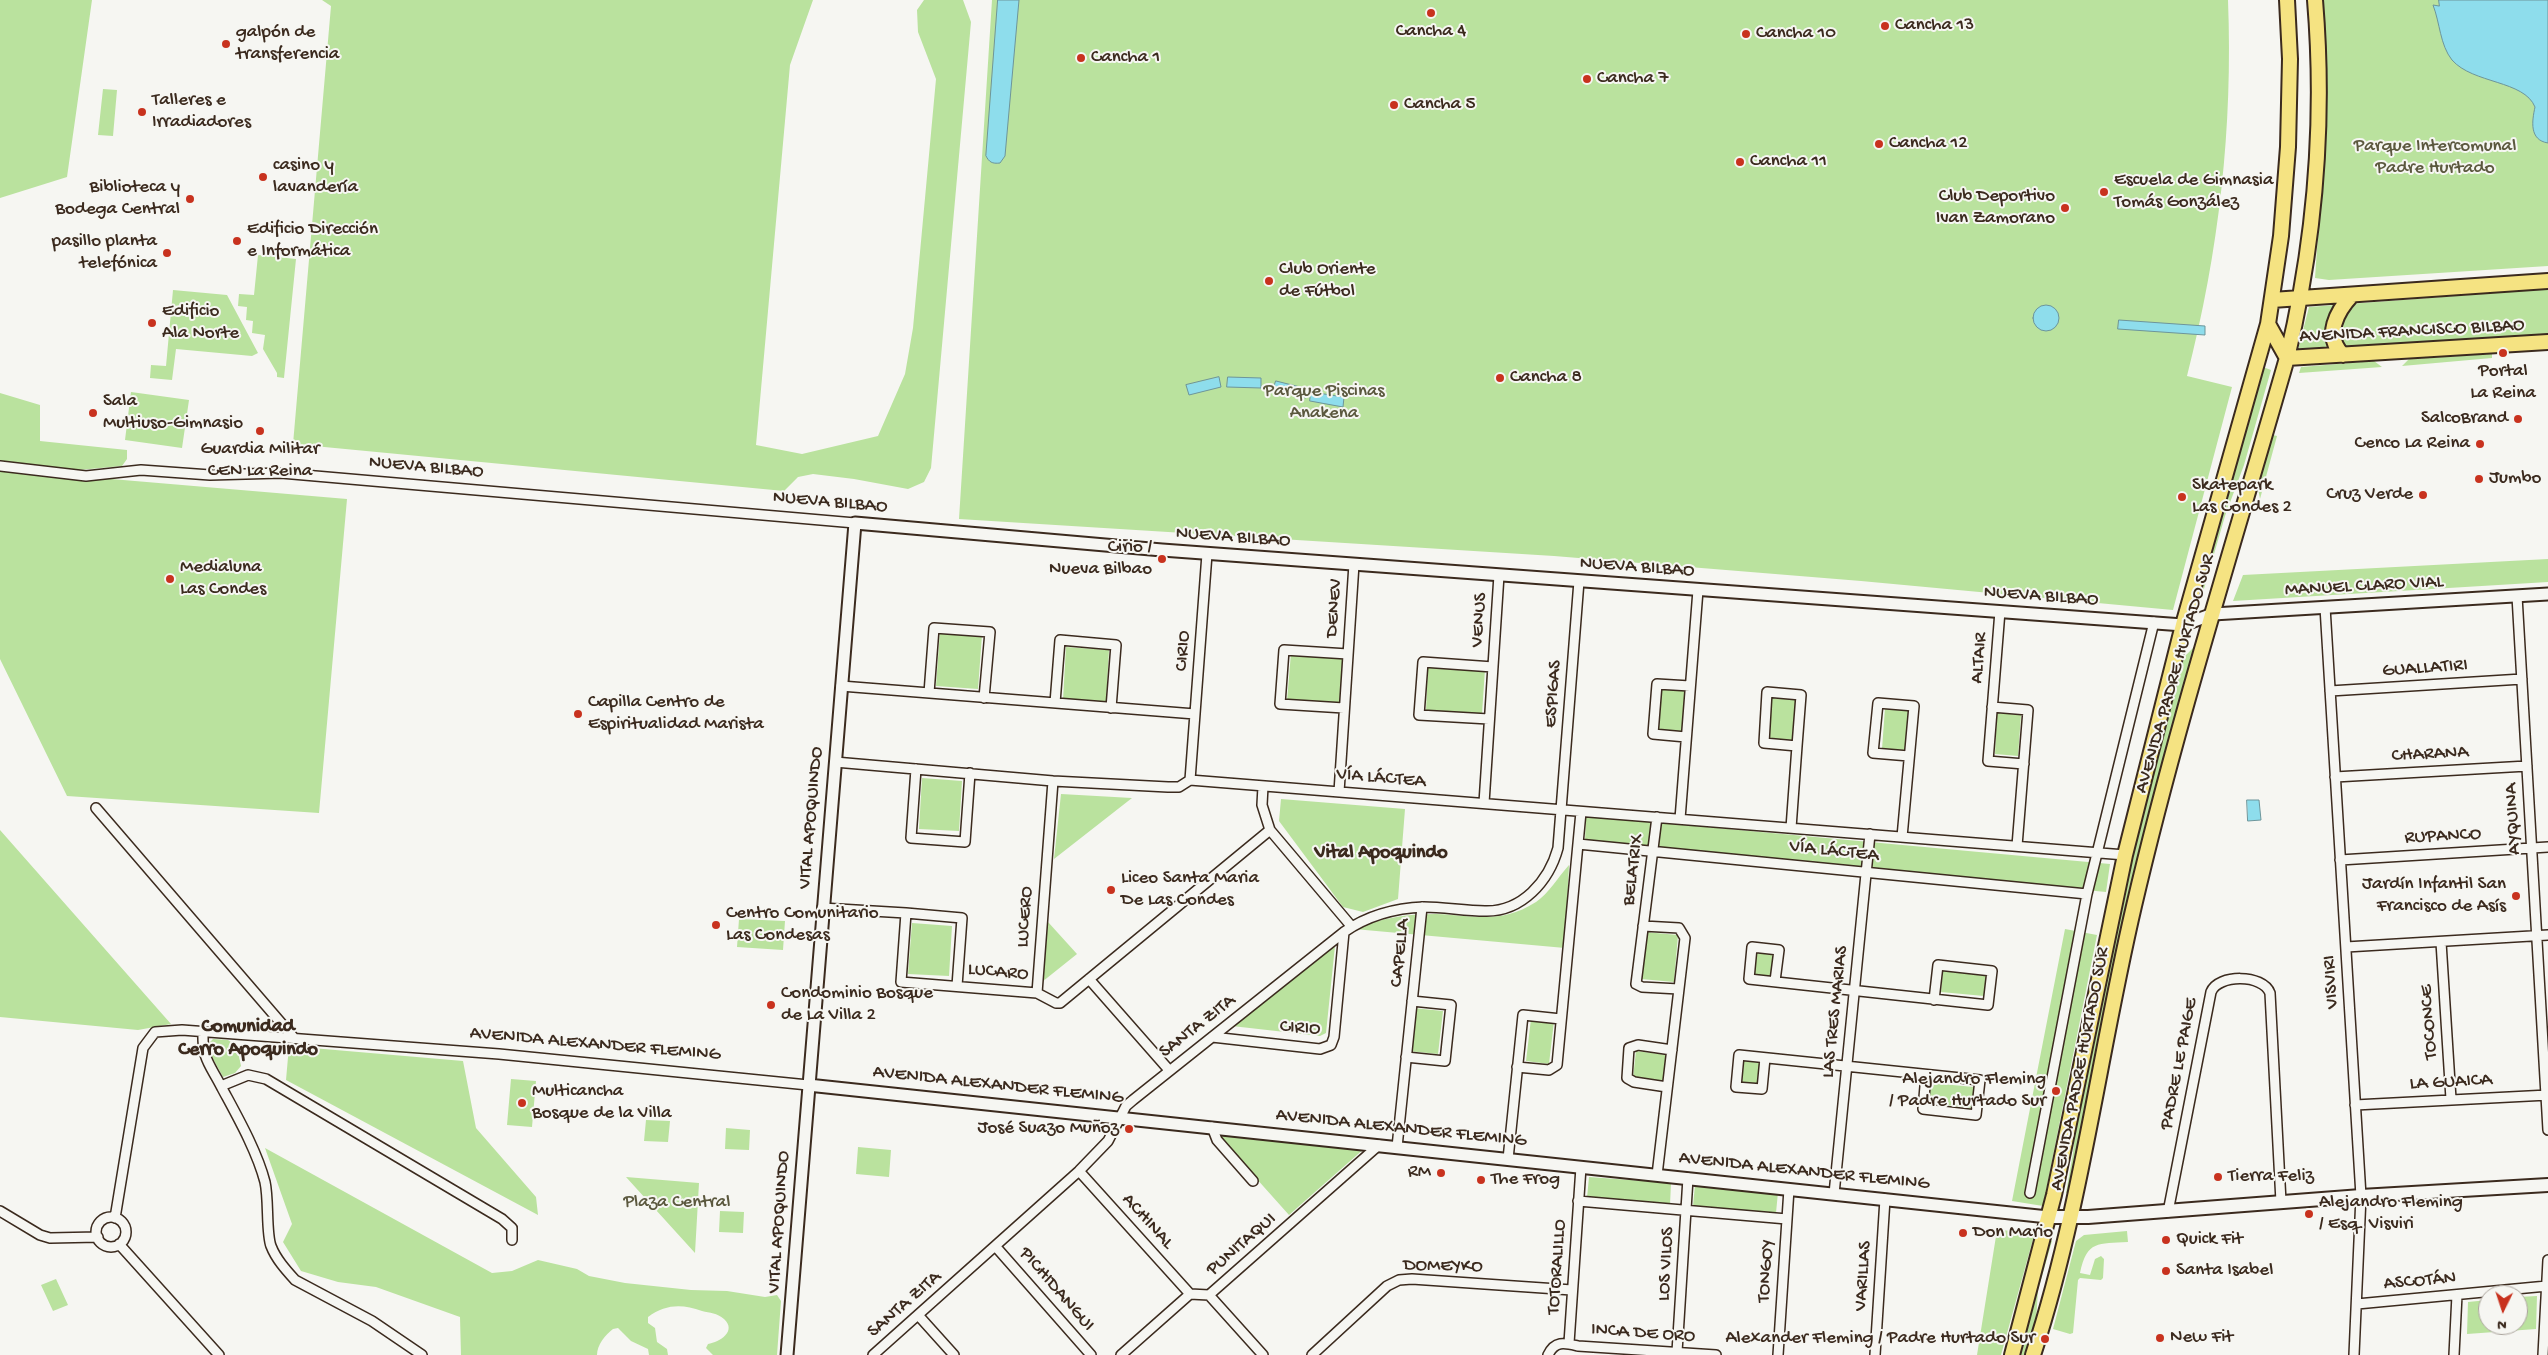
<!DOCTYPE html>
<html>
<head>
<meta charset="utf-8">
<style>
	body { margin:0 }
	#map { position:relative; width:2548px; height:1355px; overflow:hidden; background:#f6f6f2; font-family:"Gochi Hand",sans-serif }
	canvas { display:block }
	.north { position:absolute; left:2478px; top:1285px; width:50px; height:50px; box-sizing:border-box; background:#f6f6f2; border:1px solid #aba49d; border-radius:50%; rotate:184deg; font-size:14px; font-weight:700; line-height:20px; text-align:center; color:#3b2a1e }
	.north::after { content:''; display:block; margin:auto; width:18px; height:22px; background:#c8321e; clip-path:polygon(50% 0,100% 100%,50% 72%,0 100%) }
</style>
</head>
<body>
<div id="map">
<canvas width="2548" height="1355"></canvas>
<div class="north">N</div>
</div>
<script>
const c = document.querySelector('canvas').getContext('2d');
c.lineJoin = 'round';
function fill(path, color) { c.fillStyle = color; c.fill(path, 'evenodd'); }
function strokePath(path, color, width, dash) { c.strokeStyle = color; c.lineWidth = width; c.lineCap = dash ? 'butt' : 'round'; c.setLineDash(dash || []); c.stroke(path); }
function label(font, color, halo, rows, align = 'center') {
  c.font = font + ' "Gochi Hand",sans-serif'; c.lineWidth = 4; c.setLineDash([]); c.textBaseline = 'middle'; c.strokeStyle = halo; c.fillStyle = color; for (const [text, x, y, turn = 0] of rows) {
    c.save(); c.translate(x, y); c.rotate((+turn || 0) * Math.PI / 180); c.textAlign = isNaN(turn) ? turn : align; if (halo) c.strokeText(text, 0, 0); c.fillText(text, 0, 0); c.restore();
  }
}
const green = new Path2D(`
	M0,0H92L67,177L0,198Z
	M322,0H813L790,65L756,445L802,454L878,436L905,374L913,328L936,79L918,32L917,10L924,0H963L971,22L931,468L924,482L908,489L854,479L813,474L798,477L784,491L293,444L331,6Z
	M992,0H2228C2233,128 2219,252 2187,376L2232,387L2173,610L1861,581L1554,556L959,519Z
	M2319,0H2548V266L2329,280L2315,278L2321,191Z
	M103,89L117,90L113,136L98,135Z
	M258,255L296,259L284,378L277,377V373L263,349L265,335L252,333L253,321L246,320L247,307L238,306L239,294L254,295Z
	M2548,289V335L2298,350L2309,307Z
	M173,290L227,295L258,353L252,356L176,349L172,380L150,378L151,365L166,366Z
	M2492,354V358L2402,366L2409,359Z
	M2374,361L2382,367L2299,373L2301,367Z
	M2263,367L2271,370L2244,465L2225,516L2197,613L2195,612Z
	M131,392L189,400L182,448L125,440Z
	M0,393L40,405V441L127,450V459L122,466L79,470L76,476L347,499L319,813L67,796L0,659Z
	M2273,435L2277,436L2260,499L2258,488Z
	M2548,559V582L2233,601L2243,575Z
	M940,631L982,635L978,689L936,686Z
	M2195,646L2154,800L2069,1193H2066L2073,1153L2076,1119L2128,867L2184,657Z
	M1066,647L1109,650L1106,703L1063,700Z
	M1291,653L1346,658L1342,706L1287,701Z
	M1428,666L1485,669L1482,714L1426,711Z
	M1661,689L1685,691L1682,732L1659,730Z
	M1772,698L1796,699L1793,740L1769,739Z
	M1885,708L1909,709L1906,750L1882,749Z
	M1997,713L2021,715L2018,756L1995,754Z
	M922,778L962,781L959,831L919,829Z
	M1061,794L1132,798L1054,859Z
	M1281,799L1405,809L1398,899L1363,912L1343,907L1279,821Z
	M1586,816L2110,864L2106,892L1585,841Z
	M0,830L171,1024L138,1030L0,1017Z
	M1569,865L1565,948L1354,929C1381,918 1406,914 1436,914C1473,915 1500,925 1536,902C1548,894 1559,876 1569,865Z
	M739,919L785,921L783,950L737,947Z
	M1048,922L1077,954L1042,982Z
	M912,923L952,926L949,976L908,974Z
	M2065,929L2097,935L2043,1206L2012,1201Z
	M1645,932L1678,935L1674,982L1641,979Z
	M1335,946L1326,1033L1320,1036L1232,1026Z
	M1756,953L1773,955L1771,976L1754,975Z
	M1943,971L1986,976L1984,996L1941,992Z
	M1413,1008L1443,1011L1438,1054L1408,1051Z
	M1531,1019L1554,1021L1549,1064L1526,1061Z
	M213,1039L228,1040L237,1046L241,1066L235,1073L223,1077L206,1046Z
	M289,1046L463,1061L476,1128L536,1197L538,1215L286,1080Z
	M1636,1051L1667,1055L1664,1082L1633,1078Z
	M1744,1061L1761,1063L1759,1084L1742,1083Z
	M511,1079L536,1081L532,1127L507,1125Z
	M1931,1083L1974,1087L1972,1108L1929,1103Z
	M646,1120L670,1121L668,1142L644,1141Z
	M726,1128L750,1130L749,1150L725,1149Z
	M1213,1130L1366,1147L1289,1215Z
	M858,1147L891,1150L889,1177L856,1174Z
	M265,1148L492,1273L512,1271L538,1260L577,1269L589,1276L625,1283L691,1290L727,1291L765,1297L777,1295L781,1301L777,1355H713L706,1348L708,1344C720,1342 737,1331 724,1319C717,1313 710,1313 702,1311C682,1304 666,1304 648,1317V1323L655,1328L657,1342L667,1349L668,1355H649L648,1349L631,1341L618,1328L613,1329C605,1335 597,1345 597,1355H461L460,1317L376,1287L338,1282L301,1271L283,1242L292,1224Z
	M626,1177L699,1183L695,1253Z
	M1589,1177L1671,1183L1670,1205L1587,1198Z
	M1695,1185L1778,1192L1776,1213L1693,1206Z
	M720,1211L744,1212L743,1233L719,1232Z
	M1997,1230L2035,1232L2001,1355H1977Z
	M2127,1231L2128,1242C2098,1244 2087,1240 2080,1273L2090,1275L2095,1259L2101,1256L2104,1259L2103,1278L2101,1280L2080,1278L2078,1280L2073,1333L2070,1334L2053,1329L2076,1241L2084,1235Z
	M2049,1240L2052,1241L2038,1290L2036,1322L2027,1355H2019Z
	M56,1279L68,1305L53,1311L41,1285Z
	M2537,1296L2536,1329L2467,1334L2468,1302L2488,1300V1325H2518V1297Z`);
const water = new Path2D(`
	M998,0H1019L1005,156L1000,163C992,164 989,162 986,156Z
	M2439,0H2548V143C2529,140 2532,121 2535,107C2524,80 2473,84 2452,60C2440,45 2440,23 2433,5L2439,6Z
	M2033 318a13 13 0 1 1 26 0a13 13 0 1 1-26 0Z
	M2119,320L2205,326V335L2118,329Z
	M1219,377L1221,387L1189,395L1186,385Z
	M1228,377L1261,378V388L1227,387Z
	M1276,381L1308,389L1306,398L1273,390Z
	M1311,392L1344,397L1343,407L1310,401Z
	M2247,800H2259L2261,820L2248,821Z`);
const minor = new Path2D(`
	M0,466L86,476L141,470L210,475L281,473L855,523
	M2517,596L2548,1130
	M2325,607L2361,1196L2354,1355
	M2000,611L1988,761L2024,764
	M841,686L1195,714
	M2330,691L2522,679
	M1767,692L1801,695L1797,746L1764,743Z
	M929,693L934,628L990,632L984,698
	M1055,703L1060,640L1116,645L1111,708
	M1992,707L2028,710L2017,846
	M1344,708L1280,704L1284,650L1348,654
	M1489,719L1419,715L1423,662L1493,667
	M1686,737L1653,734L1657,684L1690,686
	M835,762L1053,781L1168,787H1179L1190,780L2125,855
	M916,769L911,838L965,842L970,773
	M2335,777L2527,766
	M1190,780L1207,554
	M1263,786L1262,805L1270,830L1352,927
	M1339,792L1354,564
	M1484,803L1499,575
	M96,808L294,1038
	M1657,817L1636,984L1642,987L1679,989
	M1680,819L1698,590
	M1791,828L1797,746
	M1902,837L1914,706L1878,703L1873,753L1909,756
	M1578,844L2087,894
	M2340,860L2548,847
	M822,908L906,913L901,982L1037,993L1056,1003H1060L1270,830
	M906,913L962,918L957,986
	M1643,926L1679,928L1685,938L1657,1175
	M2441,942L2451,1099
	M2346,947L2548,935
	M1089,979L1169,1070
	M1775,981L1779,950L1752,947L1749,979L1988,1005L1992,971L1938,965L1934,1000
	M1037,993L1053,781
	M203,1031C202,1060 210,1064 222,1088C237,1116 257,1151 265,1182C269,1200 266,1233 271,1246C276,1259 286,1270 295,1280L372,1321L422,1355
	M1212,1037L1320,1049L1331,1045L1334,1037L1344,932
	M1406,1057L1445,1061L1451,1005L1412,1001
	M1765,1058L1762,1089L1736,1087L1739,1055C1819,1063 1900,1072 1980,1080L1976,1115L1923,1109L1926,1075
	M1517,1067L1549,1070L1557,1065L1581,812
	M221,1086L248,1075L266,1079L502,1219L512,1228V1240
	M1667,1087L1634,1082L1627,1078L1629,1048L1638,1045L1672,1050
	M2355,1105L2548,1095
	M1212,1127L1217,1140L1253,1181
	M1397,1147L1422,907
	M1508,1159L1523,1015L1561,1019
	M1079,1171L1190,1294
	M2030,1193L2087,894L2154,622
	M1834,1194L1870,834
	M1578,1201L1787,1219
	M0,1211L40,1235L50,1238L98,1237
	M2168,1212L2211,992C2218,974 2263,974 2270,993L2281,1202
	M96 1232a15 15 0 1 1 30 0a15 15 0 1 1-30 0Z
	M115,1218L143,1048L155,1032L182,1030L499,1054L808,1085
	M119,1244L219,1355
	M996,1247L1091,1355
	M1209,1295L1263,1355
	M2357,1304L2547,1286
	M918,1315L954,1355
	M1569,1343L1581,1167
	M1677,1352L1688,1178
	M873,1355L1079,1171L1108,1141L1126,1106L1133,1100L1344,932C1367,916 1396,908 1424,907C1444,907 1465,911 1485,911C1522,912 1549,881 1558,848L1579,581
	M1121,1355L1190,1294L1209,1295L1379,1145
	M1312,1355L1387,1286L1399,1280L1412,1279L1572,1290
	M1548,1355C1555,1340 1565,1343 1578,1346L1716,1355
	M1778,1355L1789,1189
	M1875,1355L1885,1199
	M2454,1355L2457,1295
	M2543,1355L2548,1260`);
const tertiary = new Path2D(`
	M808,1085L2048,1217
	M787,1355L855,523L1162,550L2183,625L2213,614L2548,594`);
const secondary = new Path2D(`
	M2048,1217H2088L2361,1196L2548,1185`);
const primary = new Path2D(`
	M2272,300L2548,281
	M2268,324L2287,358
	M2343,355C2323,336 2337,311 2352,295
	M2287,358L2548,342
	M2012,1355L2054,1195L2125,855L2183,625L2268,324L2281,236L2288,147L2290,59L2287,0
	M2033,1355C2081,1209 2099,1055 2134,906C2177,722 2235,540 2287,358C2315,241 2325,120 2315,0`);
const markers = [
	[1431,13,5,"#c8321e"],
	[1885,26,5,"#c8321e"],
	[1746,34,5,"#c8321e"],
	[226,44,5,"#c8321e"],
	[1081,58,5,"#c8321e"],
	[1587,79,5,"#c8321e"],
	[1394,105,5,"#c8321e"],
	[142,112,5,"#c8321e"],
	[1879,144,5,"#c8321e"],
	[1740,162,5,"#c8321e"],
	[263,177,5,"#c8321e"],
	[2104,192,5,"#c8321e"],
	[190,199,5,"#c8321e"],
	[2065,208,5,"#c8321e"],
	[237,241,5,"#c8321e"],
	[167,253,5,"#c8321e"],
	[1269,281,5,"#c8321e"],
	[152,323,5,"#c8321e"],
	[2503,353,5,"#c8321e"],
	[1500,378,5,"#c8321e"],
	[93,413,5,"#c8321e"],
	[2518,419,5,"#c8321e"],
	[260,431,5,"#c8321e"],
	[2480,444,5,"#c8321e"],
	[2479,479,5,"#c8321e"],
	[2423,495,5,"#c8321e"],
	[2182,497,5,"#c8321e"],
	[1162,559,5,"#c8321e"],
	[170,579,5,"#c8321e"],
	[578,714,5,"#c8321e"],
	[1111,890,5,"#c8321e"],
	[2516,896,5,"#c8321e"],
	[716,925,5,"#c8321e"],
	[771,1005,5,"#c8321e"],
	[2056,1091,5,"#c8321e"],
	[522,1103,5,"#c8321e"],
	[1129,1129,5,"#c8321e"],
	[1441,1173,5,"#c8321e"],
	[2218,1177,5,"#c8321e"],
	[1481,1180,5,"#c8321e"],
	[2309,1214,5,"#c8321e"],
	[1963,1233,5,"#c8321e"],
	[2166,1240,5,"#c8321e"],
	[2166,1271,5,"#c8321e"],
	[2160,1338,5,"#c8321e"],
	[2045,1339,5,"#c8321e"]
];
const poiNames = [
	["Cancha 13",1895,26],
	["Cancha 4",1431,32,"center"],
	["galpón de",236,33],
	["transferencia",236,55],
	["Cancha 10",1756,34],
	["Cancha 1",1091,58],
	["Cancha 7",1597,79],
	["Talleres e",152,101],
	["Irradiadores",152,123],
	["Cancha 5",1404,105],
	["Cancha 12",1889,144],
	["Cancha 11",1750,162],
	["casino y",273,166],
	["lavandería",273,188],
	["Escuela de Gimnasia",2114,181],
	["Tomás González",2114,203],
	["Biblioteca y",180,188,"right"],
	["Bodega Central",180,210,"right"],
	["Club Deportivo",2055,197,"right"],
	["Ivan Zamorano",2055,219,"right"],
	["Edificio Dirección",247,230],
	["e Informática",247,252],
	["pasillo planta",157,242,"right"],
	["telefónica",157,264,"right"],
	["Club Oriente",1279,270],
	["de Fútbol",1279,292],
	["Edificio",162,312],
	["Ala Norte",162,334],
	["Portal",2503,372,"center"],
	["La Reina",2503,394,"center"],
	["Cancha 8",1510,378],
	["Sala",103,402],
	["Multiuso-Gimnasio",103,424],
	["SalcoBrand",2508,419,"right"],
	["Cenco La Reina",2470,444,"right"],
	["Guardia Militar",260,450,"center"],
	["CEN La Reina",260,472,"center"],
	["Jumbo",2489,479],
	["Skatepark",2192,486],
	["Las Condes 2",2192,508],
	["Cruz Verde",2413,495,"right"],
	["Cirio /",1152,548,"right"],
	["Nueva Bilbao",1152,570,"right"],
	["Medialuna",180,568],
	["Las Condes",180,590],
	["Capilla Centro de",588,703],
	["Espiritualidad Marista",588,725],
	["Liceo Santa Maria",1121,879],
	["De Las Condes",1121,901],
	["Jardín Infantil San",2506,885,"right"],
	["Francisco de Asís",2506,907,"right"],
	["Centro Comunitario",726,914],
	["Las Condesas",726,936],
	["Condominio Bosque",781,994],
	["de La Villa 2",781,1016],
	["Alejandro Fleming",2046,1080,"right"],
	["/ Padre Hurtado Sur",2046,1102,"right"],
	["Multicancha",532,1092],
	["Bosque de la Villa",532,1114],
	["José Suazo Muñoz",1119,1129,"right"],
	["RM",1431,1173,"right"],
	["Tierra Feliz",2228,1177],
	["The Frog",1491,1180],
	["Alejandro Fleming",2319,1203],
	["/ Esq. Visviri",2319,1225],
	["Don Mario",1973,1233],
	["Quick Fit",2176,1240],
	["Santa Isabel",2176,1271],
	["New Fit",2170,1338],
	["Alexander Fleming / Padre Hurtado Sur",2035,1339,"right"]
];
const parkNames = [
	["Parque Intercomunal",2435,147],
	["Padre Hurtado",2435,169],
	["Parque Piscinas",1324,392],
	["Anakena",1324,414],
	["Plaza Central",677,1203]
];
const streetNames = [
	["AVENIDA FRANCISCO BILBAO",2412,332,-3],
	["NUEVA BILBAO",426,468,5],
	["NUEVA BILBAO",830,503,5],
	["NUEVA BILBAO",1233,538,4],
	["NUEVA BILBAO",1637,568,4],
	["MANUEL CLARO VIAL",2364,587,-3],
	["NUEVA BILBAO",2041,597,4],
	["DENEV",1335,608,-86],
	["VENUS",1480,620,-86],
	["CIRIO",1184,651,-86],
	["ALTAIR",1980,658,-85],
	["GUALLATIRI",2425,669,-4],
	["AVENIDA PADRE HURTADO SUR",2176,674,-74],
	["ESPIGAS",1554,694,-86],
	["CHARANA",2430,755,-3],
	["VÍA LÁCTEA",1381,779,5],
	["VITAL APOQUINDO",812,818,-85],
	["AYQUINA",2514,819,-93],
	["RUPANCO",2443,837,-3],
	["VÍA LÁCTEA",1834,852,6],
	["BELATRIX",1634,870,-83],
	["LUCERO",1026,917,-86],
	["CAPELLA",1401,953,-84],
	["LUCARO",998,973,5],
	["VISVIRI",2332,982,-94],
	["LAS TRES MARIAS",1836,1012,-84],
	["TOCONCE",2430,1022,-94],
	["SANTA ZITA",1198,1027,-38],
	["CIRIO",1300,1029,4],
	["AVENIDA ALEXANDER FLEMING",595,1045,5],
	["PADRE LE PAIGE",2180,1064,-79],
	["AVENIDA PADRE HURTADO SUR",2081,1069,-79],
	["LA GUAICA",2451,1083,-3],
	["AVENIDA ALEXANDER FLEMING",998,1086,6],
	["AVENIDA ALEXANDER FLEMING",1401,1129,6],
	["AVENIDA ALEXANDER FLEMING",1804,1172,6],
	["VITAL APOQUINDO",780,1222,-86],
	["ACHINAL",1147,1222,48],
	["PUNITAQUI",1242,1245,-41],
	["LOS VILOS",1667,1264,-87],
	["DOMEYKO",1443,1267,1],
	["TOTORALILLO",1558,1267,-86],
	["TONGOY",1767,1271,-86],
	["VARILLAS",1864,1276,-86],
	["ASCOTÁN",2420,1282,-5],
	["PICHIDANGUI",1056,1290,49],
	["SANTA ZITA",905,1305,-41],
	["INCA DE ORO",1643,1334,4]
];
const neighbourhoodNames = [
	["Vital Apoquindo",1381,854],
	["Comunidad",248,1028],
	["Cerro Apoquindo",248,1051]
];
fill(green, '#bae29e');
fill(water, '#8eddec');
strokePath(water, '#6d959a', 1);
strokePath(minor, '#3b2a1e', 12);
strokePath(tertiary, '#3b2a1e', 15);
strokePath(secondary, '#3b2a1e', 16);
strokePath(primary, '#3b2a1e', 18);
strokePath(minor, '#f6f6f2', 9);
strokePath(tertiary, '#f6f6f2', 11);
strokePath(secondary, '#f6f6f2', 12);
strokePath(primary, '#f5e382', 14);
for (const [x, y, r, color] of markers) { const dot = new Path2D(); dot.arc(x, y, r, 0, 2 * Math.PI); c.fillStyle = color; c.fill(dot); strokePath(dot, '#f6f6f2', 2); }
label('19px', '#3b2a1e', '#f6f6f2', poiNames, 'left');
label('19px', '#5b583e', '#f6f6f2', parkNames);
label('19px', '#3b2a1e', '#f6f6f2', streetNames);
label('bold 20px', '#3b2a1e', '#f6f6f2', neighbourhoodNames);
</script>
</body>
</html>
